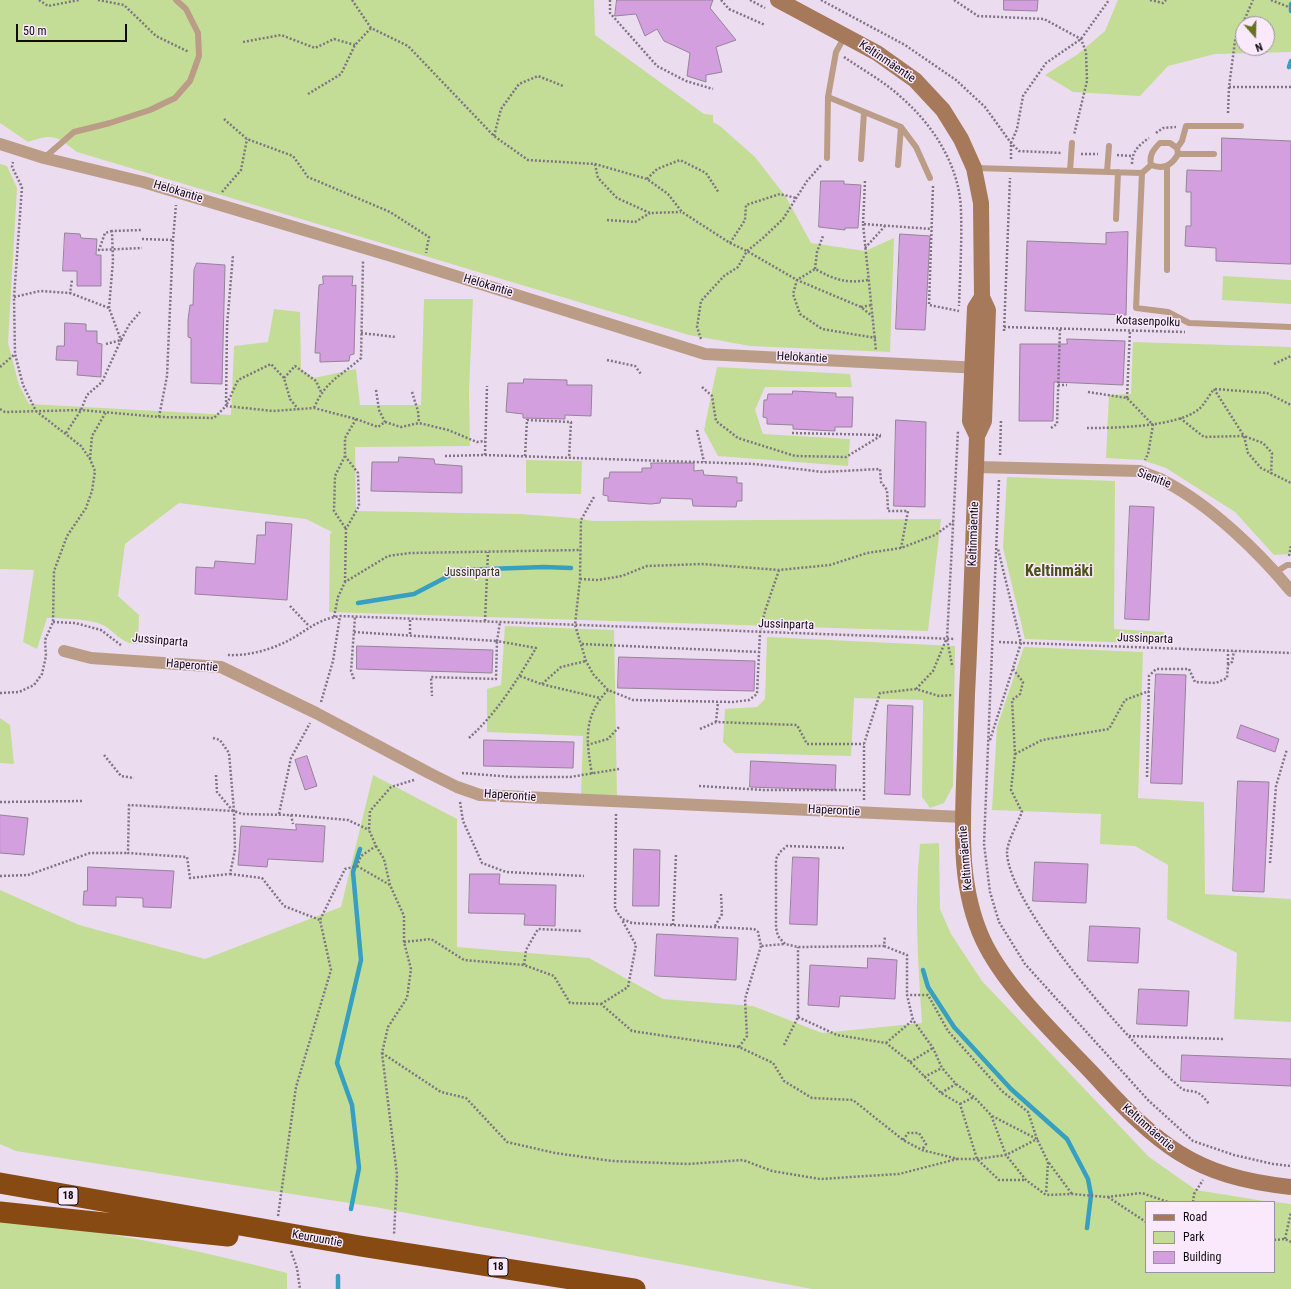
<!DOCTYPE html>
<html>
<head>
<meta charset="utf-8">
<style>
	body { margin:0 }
	#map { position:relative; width:1291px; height:1289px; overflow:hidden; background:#ecdcf0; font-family:"Roboto Condensed",sans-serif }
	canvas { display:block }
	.legend { position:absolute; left:1145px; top:1201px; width:130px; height:72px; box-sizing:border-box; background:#fae9fd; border:1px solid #9c909e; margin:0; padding:5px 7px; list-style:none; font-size:12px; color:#0f0a10 }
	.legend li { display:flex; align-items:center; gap:8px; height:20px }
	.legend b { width:20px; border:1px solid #9c909e }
	.north { position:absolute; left:1235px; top:16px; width:40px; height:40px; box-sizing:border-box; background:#fae9fd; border:1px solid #9c909e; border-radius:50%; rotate:160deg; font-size:11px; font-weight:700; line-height:16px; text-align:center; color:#0f0a10 }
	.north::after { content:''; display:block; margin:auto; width:14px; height:18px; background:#68721c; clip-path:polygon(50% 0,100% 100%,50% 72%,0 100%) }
	.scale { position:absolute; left:16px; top:24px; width:111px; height:18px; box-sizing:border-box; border:2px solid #0f0a10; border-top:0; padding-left:5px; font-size:12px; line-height:14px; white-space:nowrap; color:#0f0a10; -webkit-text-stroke:3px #fae9fd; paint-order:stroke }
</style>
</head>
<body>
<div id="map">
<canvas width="1291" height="1289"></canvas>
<ul class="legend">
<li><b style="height:5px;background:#a5795a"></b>Road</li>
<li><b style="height:11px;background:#c3dd96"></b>Park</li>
<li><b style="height:11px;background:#d49fde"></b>Building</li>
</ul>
<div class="north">N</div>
<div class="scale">50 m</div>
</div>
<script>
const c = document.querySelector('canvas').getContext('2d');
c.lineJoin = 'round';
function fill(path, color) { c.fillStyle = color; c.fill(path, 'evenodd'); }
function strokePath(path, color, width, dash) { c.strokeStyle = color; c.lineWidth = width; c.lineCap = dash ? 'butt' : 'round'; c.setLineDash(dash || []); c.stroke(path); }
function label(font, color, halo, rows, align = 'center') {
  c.font = font + ' "Roboto Condensed",sans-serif'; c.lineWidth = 3; c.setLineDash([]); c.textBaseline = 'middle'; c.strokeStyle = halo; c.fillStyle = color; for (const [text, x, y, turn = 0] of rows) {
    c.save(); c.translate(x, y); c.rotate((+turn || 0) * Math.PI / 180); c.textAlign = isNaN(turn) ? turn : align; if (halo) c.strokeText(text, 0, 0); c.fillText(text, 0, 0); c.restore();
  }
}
const green = new Path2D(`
	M0,0H594L595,35L704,114L713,115V122L720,126L755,157L786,197L811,243L865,251L894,238L890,352L750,346L689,335L77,152C56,136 54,133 28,142L0,123Z
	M1118,0H1291V52L1215,54L1168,66L1140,96L1073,92L1045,75L1078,54L1105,31ZM1243,24H1267V48H1243Z
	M0,164L7,166L17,188L8,343L19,385L29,404L231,415L234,346L268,342L274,309L300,312L301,369L314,378L356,369L360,405H421L424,299H473L469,391L470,446L355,447L356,511L520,514L574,518L593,521L941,519L928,631L329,612L330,534L332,532L306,519L179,503L125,544L118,596L139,615L138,644C121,644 117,633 103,625C92,619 60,618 47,618L37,649L23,642L34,570L0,569Z
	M1223,276L1291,280V304L1222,300Z
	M1133,342L1291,347V554L1274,555L1235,512L1166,468L1142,460L1106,458L1109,395L1131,394Z
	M717,367L850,374L852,387H765L755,410L763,434L850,439L848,466L718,456L704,430Z
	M526,460L582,461L581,494L526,493Z
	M1007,477L1115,481L1114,629L1164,632V644L1025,639L1003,548Z
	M505,626L614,630L617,796L581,794L583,736L487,732V689L501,685Z
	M767,637L955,646L953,786L944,803L930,808L922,797L923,700L854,698L851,756L735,753L723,742L725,709L757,707L765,699Z
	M1024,647L1143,652L1138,798L1204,802L1205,894L1291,899V1022L1234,1019L1237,953L1167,919L1168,865L1135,846L1100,844L1101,814L992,810L997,727Z
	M0,718L10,725L14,764L0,763Z
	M373,775L457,819V947L589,958L663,999L753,1006L822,1033L922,1023C918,962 914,905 920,844L939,843L940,909L951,934L982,981L1149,1157L1196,1190L1270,1202H1146V1272H1274V1202L1291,1204V1289H812L375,1207L16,1151L0,1144V890L79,925L205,959L341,907Z
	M0,1220C96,1228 194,1249 287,1273V1289H0Z`);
const stream = new Path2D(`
	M1291,4V11
	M1289,67L1291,61
	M358,603L414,594L460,570L544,567L571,568
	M923,970L928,987L954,1027L1011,1089L1067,1139L1088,1179L1091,1195L1087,1228
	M351,1209L359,1168L352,1105L337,1063L361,960L353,872L360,849
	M338,1289V1276`);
const building = new Path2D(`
	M617,0H713L710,8L736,40L716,47L722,72L706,75V82L687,76L690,53L664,41L657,29L645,36L636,14L615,16Z
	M1004,0H1038L1037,11L1004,10Z
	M1222,138L1291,141V264L1216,261V248L1185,246L1186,226H1191V192H1186L1187,170L1221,171Z
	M821,181H844V184L861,185L858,228H845V230L819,227Z
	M1128,232L1126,315L1025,311L1027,241L1106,244V233Z
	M65,233L80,234L81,238L97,239L96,255H101V286H77V271H63Z
	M900,234L930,236L925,330L896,329Z
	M197,263L225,265L222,384L191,383V338L188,337V320L190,305H193L194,270Z
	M323,276H353L352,286L356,285L354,354L350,355L349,361L320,362V353H315L319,285L323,284Z
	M65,323L86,324V331H97V343L102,344L101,377L77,375L78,361L56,360L57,346H64Z
	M1067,339L1125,341L1123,385L1054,382L1053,421H1019L1020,344H1067Z
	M524,379L567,380V385H592L591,416L565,415V419L523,418V414L506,412L508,383H523Z
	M793,391L836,393V397H853L852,427H835V431L793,429V425L767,424V418L763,417L764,400H767L768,394H792Z
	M896,420L926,422L925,507L894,506Z
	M399,457L434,459L435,464L462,466V493L371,491L372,462H398Z
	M651,463H694V471L703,470L704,475L737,477V483H742V501H737L736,507L693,506L692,499L661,498L660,503L651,504L608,501V496L603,495L604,478H609L610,472H642V468H651Z
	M1130,506L1154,507L1149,620L1125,619Z
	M266,522L292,524L287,600L195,594L196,567L214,568L215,561L255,564L257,535H265Z
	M357,646L493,650L492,673L357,669Z
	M619,657L755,661L754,691L618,688Z
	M1156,674L1186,675L1182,784L1151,783Z
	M888,705L913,706L910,795L885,794Z
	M1241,725L1279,739L1275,752L1237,738Z
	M484,740L574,742L573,768L484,766Z
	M307,756L317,786L305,790L295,760Z
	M751,761L836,765L835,790L750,787Z
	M1238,781L1269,782L1264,892L1233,891Z
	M0,815L28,818L24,855L0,853Z
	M296,824L325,826L323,862L268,859L267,867L238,865L241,826L296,830Z
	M634,849L660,850L659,906H633Z
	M793,857L819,858L817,925L790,924Z
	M1035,862L1088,864L1086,903L1033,901Z
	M88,867L174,871L171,908L143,907V898L116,897V906L83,905L84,891H87Z
	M470,874H500L499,884L556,885L555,926L524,925L525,914L469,913Z
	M1090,926L1140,928L1138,963L1088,961Z
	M657,934L738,938L736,980L655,976Z
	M868,958L897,960L895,999L840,996L839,1007L808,1005L810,965L867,968Z
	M1139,989L1189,991L1187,1026L1137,1024Z
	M1182,1055L1291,1059V1086L1181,1081Z`);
const path = new Path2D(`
	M39,0L48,6L79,0
	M98,0L124,5L156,36L189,52
	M352,0L371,28L408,46L494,136L528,160L595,164L647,179L668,194L682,212L730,243L747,251L797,280L861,307L872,316
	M610,0V13L657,66L686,81L713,89
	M721,0L729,9L765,25
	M750,0L765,8
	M821,0L905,45L956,80L985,107L1011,143L1019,151L1062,153
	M954,0L978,16L1044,19L1081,39L1086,52L1087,81L1074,135
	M1150,0L1163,3L1166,0
	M1271,0L1291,8
	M243,42L281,35L315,48L334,39L355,45
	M844,57C863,70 885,82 902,98C934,126 960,167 961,211C962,243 960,275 959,306
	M1229,87H1291
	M308,94L341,74L355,45L371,28
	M1228,113L1229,87L1235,41L1253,0
	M224,119L247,139L293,156L308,177L390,212L429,237L426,253
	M1156,133L1163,128L1176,127
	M494,136L501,109L519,84L538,76L563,86
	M1081,154H1098
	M1117,155L1132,156
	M1011,159V143L1017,129L1023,96L1046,63L1081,39L1109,0
	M595,164L598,178L617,198L650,213L681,212
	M1132,164C1132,151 1139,145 1149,138
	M647,179L657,169L680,160L706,173L719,193
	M865,181L863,224L932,229
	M933,186L929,305L959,311
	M222,192L241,170L247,139
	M607,220L635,222L650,213
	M863,224L876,351
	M112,231L105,233L99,250L142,248
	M142,239L173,240
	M730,243L745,220L746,205L780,194L796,198
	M865,248L885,226
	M815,269L817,252L823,236
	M868,280C845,284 834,279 815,269L797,280L793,294L800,314L822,329L876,338
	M14,297L40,291L70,293
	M861,307L872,305
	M109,308L113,261L112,231L142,230
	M1004,327L1185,332
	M1004,331L1010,178
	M361,333L396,337
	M701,339L697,327L701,301L724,276L738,267L747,251L763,238L783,219L807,181L822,164
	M106,344L121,340L129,325L140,312
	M607,360L635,366L641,374
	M1274,364L1291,356
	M0,367L15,354
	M284,378L295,366L316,381L321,392
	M1058,385H1067
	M702,387L712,396L716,421L738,438L795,456L846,457L882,435
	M1214,389L1244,436L1248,453L1261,468L1291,483
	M1215,389L1267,393L1291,405
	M376,390L379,410L385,422
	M412,392L418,411L419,423
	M1088,392L1127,398L1153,425L1148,454L1145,460
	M1127,398L1130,330
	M227,404L238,380L271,364L284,378L290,399L299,410
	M226,406L227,326L233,255
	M314,408C326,380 340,377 361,358L363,261
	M0,409L5,412L81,410L159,417L214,418L226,406L273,411L314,408L356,419L378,427L385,422L401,427L419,423L448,430L477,442L485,441
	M159,417L167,376L173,240L176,205
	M1180,418L1204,437L1244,436L1263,443L1272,453L1271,474
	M1051,428L1057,424L1060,329
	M1087,428C1114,428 1178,427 1199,409C1205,404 1209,395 1214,389
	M697,430L704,462
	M66,433L81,410L87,395L102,382L121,340L109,308L70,293L72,280
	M792,433L881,435
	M485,455L487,386
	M1000,455L1001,420
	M345,456L335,476L334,511L346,529
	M445,456L485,455L755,464L823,472L880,469L881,482L887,490L888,511H908L901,548
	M525,456L527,420L571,422L569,458
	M90,459L92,436L106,412
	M999,480L984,844L990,892L999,922L1025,964L1148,1100L1193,1141L1234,1155L1273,1164L1291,1166
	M594,497L581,520L580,579L575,625L586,661L593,674L608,690L633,700L733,702L749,700L757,694L760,633L765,611L779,570
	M1289,556L1291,545
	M580,579L598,580L622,576L647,566L702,564L779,570L830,565L867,553L901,548L935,535L953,522
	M345,582L346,529L359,506L358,473L345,456V438L356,419
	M290,606L309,626
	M334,617L338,597L345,582L388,556L410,553L580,550
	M485,621L488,552
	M53,622L75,623L101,630L122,646
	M354,632L497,641L496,679L431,677L432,696
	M410,634V618
	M999,642L1291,653
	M582,644L759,652
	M228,655C245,656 266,651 281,644C303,635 313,620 340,616L955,639
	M1228,664V651
	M952,665L947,639L958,431
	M1013,669L1023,682L1020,694L1012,700L1015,754L1011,790L1022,812C1018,822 1007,843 1007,852C1008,908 1137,1051 1181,1088C1186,1092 1193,1090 1198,1093C1202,1095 1206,1100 1209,1104
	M520,676L541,684L600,698
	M354,679L351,671L355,617
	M542,684L561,667L586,661
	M916,689L933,671L946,640
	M0,693L19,692L34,685L42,674L46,656L45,640L53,622L54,571L67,536L86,508L92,491L95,471L90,459L81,446L36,411L23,385L15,354L14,297L22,187L12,167L13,162
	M321,702L333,661L340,616
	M716,722L718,702
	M700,729L716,722L797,725L807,744H864
	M213,738L220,740L229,753L234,811L235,850L230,874L190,878L187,857L128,853L129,805L234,811L242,814L291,815L293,824
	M469,738C497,713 518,679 536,648L497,641L500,622
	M990,740L1021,643L998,549
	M587,745L608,739L619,727
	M1015,754L1042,740L1109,729L1125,700L1149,691
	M104,755L121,776L134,778
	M462,773L513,777H570L619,769
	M592,774C586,741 583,716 608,690
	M216,775L217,792L233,811
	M1147,777L1149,676L1156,669H1189L1195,682L1216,683L1227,678L1228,665L1232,662L1234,651
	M699,786L764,790H863
	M864,800V744L880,693L916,689L939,696L953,695
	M0,802L83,801
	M460,802L463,821L482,863L506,872L584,876
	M279,814L291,758L310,723
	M616,814L615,909L622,919L632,923L754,929L758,932L761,946L785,944
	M291,815L348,820L369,830
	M376,846L384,859L390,885L404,916V942L411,969L407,998L388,1027L382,1053L397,1175L394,1235
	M844,848L787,846L780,852L776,859V928L778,936L785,944L798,947L884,946L885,936
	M1270,863L1276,786L1287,749
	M357,866L390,885
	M230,874L262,878L284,906L320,920
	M0,876L28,875L90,853H128
	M673,925L676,854
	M715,926L722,914L721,894
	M404,942L431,939L464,960L524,965L554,976L570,1003L601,1004L632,1031L739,1047L773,1063L784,1081L812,1098L853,1100L903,1140L922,1150L958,1159H977L1006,1155L1037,1139L1028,1112L1002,1091L948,1031L928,995H907
	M884,946L907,955V995L913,1020L933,1048L942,1068L956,1084L974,1097L991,1115L1006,1155L1026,1180L1046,1195L1072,1194L1107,1197L1142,1193L1168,1202
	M524,965L526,950L538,929L582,931
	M601,1004L628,987L636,945L622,920
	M798,1017L837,1035L886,1043L910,1062L941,1093L960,1104L977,1159L999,1180H1026
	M1129,1036L1223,1039
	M886,1043L913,1020
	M784,1045L798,1017V947
	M739,1047L747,1036L745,999L761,946
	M382,1053L441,1092L466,1098L507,1142L555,1153L612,1161L688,1164L743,1160L772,1171L820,1179L899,1174L957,1159
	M910,1062L933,1048
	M924,1077L942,1068
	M941,1093L956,1084
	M960,1104L974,1097
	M992,1116L1037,1139L1048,1162L1046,1194
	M903,1140L908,1133H919L926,1144L922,1150
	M1049,1163L1072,1194
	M1108,1197L1146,1222
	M1193,1202L1194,1194L1203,1180
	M278,1216L296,1087L331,970L320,920L345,869L357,866L361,856L376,846L369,830L370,811L391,787L414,780
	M1285,1239L1291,1212
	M1274,1240L1285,1239L1291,1242
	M291,1251L297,1268L300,1289`);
const lane = new Path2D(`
	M828,97L901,127L916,147L930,178
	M1177,148L1182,141L1186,126H1241
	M1178,154H1214
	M44,158L74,132L110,123L150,110L175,98L190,81L199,56L198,33L186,9L176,0
	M827,158L828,97L836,52L845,36
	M861,159L864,112
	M898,165L901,127
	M1167,166V270
	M975,168L1142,173L1136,308L1168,312L1189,323L1291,327
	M1070,171L1072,143
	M1107,172L1109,146
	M1142,173L1151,165C1164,170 1172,165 1178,154L1177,148L1170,143H1160C1153,150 1149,155 1151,165
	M1116,219L1118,172
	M1276,572L1287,565H1291`);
const street = new Path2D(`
	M0,144L44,158L143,182L398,258L705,354L980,368
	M976,467L1140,471C1148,475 1158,477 1166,482C1211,506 1258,551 1291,591
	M64,651L91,658L221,667L316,713L429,773L457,787L480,795L963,817`);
const secondary = new Path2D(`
	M778,0L877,53L915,80L943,110L961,139L974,168L981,203L982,297L988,310L984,421L977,436
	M982,297L975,308L971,397L970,421L977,436L976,467C973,543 971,618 967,694C966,724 965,753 964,783C962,837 960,890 983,940C1005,987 1057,1036 1093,1074C1157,1144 1193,1177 1291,1187`);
const highway = new Path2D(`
	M0,1183L360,1246L635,1289
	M0,1212L228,1236`);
const shields = [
	[68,1196,20],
	[498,1267,20]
];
const shieldNames = [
	["18",68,1196],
	["18",498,1267]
];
const streetNames = [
	["Keltinmäentie",887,62,34],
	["Helokantie",178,192,17],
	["Helokantie",488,286,17],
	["Kotasenpolku",1148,322,2],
	["Helokantie",802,358,3],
	["Sienitie",1154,479,21],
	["Keltinmäentie",974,534,-88],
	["Jussinparta",786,625,2],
	["Jussinparta",1145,639,2],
	["Jussinparta",160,641,5],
	["Haperontie",192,666,5],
	["Haperontie",510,796,4],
	["Haperontie",834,811,3],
	["Keltinmäentie",966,858,-95],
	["Keltinmäentie",1148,1128,41],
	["Keuruuntie",317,1239,10]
];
const parkNames = [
	["Jussinparta",472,573]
];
const districtNames = [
	["Keltinmäki",1059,572]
];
fill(green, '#c3dd96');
strokePath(stream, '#379fc0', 4.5);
fill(building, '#d49fde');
strokePath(building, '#938496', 1);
strokePath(path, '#7f7582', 2.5, [2, 2]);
strokePath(lane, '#bb9c87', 6);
strokePath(street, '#bb9c87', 12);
strokePath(secondary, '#a5795a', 16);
strokePath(highway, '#874a13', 21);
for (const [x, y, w] of shields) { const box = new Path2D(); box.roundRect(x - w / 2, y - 9, w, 18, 3); c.fillStyle = '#fae9fd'; c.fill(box); strokePath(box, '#0f0a10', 1); }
label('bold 11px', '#0f0a10', null, shieldNames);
label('12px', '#0f0a10', '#fae9fd', streetNames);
label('12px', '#2a3514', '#fae9fd', parkNames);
label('bold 16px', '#495117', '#fae9fd', districtNames);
</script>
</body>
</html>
